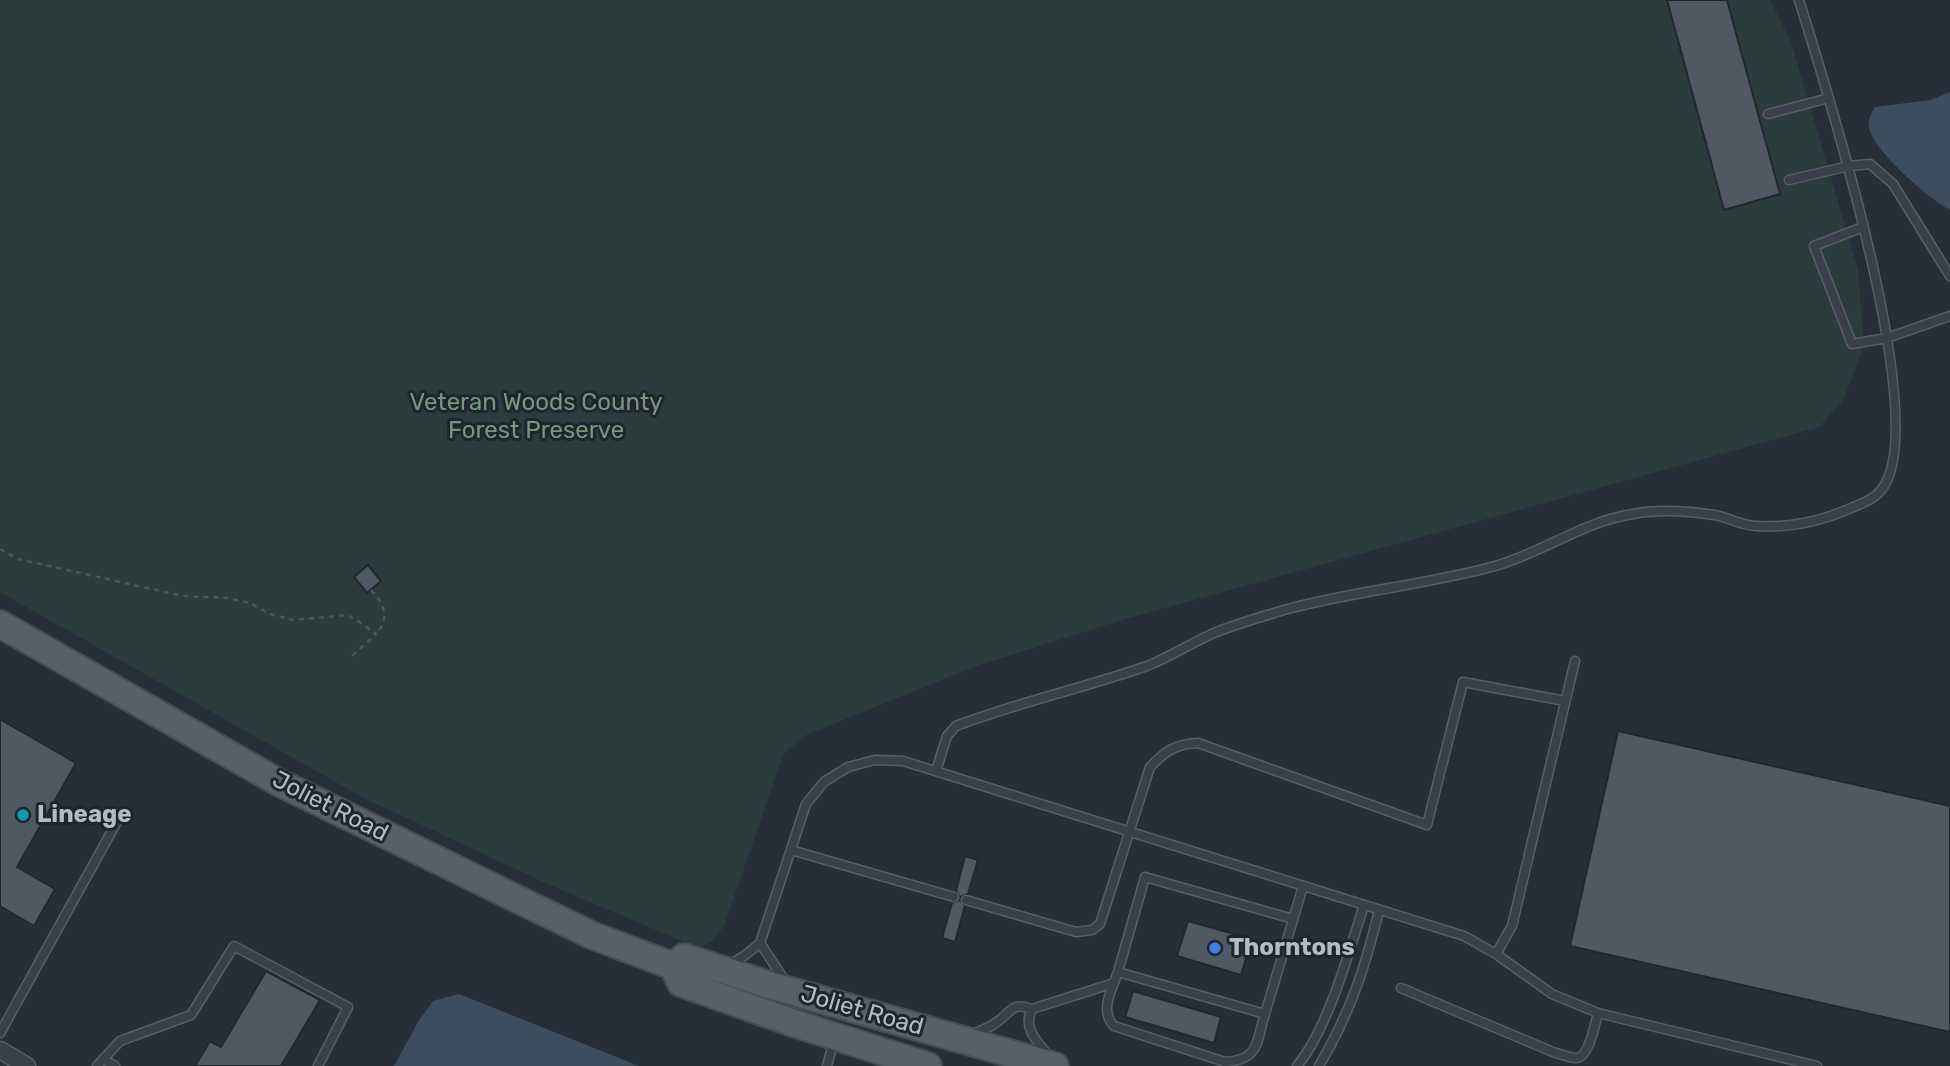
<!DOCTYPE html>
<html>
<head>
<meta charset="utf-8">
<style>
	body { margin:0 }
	canvas { display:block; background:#252f39 }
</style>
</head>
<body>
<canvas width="1950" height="1066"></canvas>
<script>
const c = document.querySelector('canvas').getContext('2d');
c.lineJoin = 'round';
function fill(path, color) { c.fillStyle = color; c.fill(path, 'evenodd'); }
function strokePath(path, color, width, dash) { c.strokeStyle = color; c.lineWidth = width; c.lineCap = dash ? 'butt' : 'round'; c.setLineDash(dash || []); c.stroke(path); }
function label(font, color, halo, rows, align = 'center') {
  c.font = font + ' Rubik,sans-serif'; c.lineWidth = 6; c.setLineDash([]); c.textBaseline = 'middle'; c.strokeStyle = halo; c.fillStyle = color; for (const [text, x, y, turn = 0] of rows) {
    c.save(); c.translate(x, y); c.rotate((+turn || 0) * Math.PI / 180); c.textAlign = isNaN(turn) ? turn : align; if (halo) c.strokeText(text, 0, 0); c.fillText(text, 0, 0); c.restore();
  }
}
const green = new Path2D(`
	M0,0H1770L1791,42L1858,270L1864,347L1843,400L1819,427L1125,619L973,667L804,736L783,755L724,926L712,941L699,948L550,885L364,798L0,592Z`);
const water = new Path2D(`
	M1950,92V210C1929,199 1874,151 1869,128C1868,119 1871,113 1875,107L1931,100Z
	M459,994L639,1066H394L418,1022L433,1001Z`);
const building = new Path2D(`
	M1667,0H1727L1780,194L1724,210Z
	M368,565L381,581L367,593L354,577Z
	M0,719L76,763L17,867L55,889L34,926L0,906Z
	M1618,731L1950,806V1032L1570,946Z
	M965,856L978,860L968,894L960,897L956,891Z
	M960,900L965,906L955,942L942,938L952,903Z
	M1188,921L1252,939L1241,975L1177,956Z
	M266,971L320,1000L281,1066H195L210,1041L221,1047Z
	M1133,991L1221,1017L1214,1043L1125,1017Z`);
const path = new Path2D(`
	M0,549L18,559L183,596L228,598L250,603L270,614L293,620L347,615L358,621L376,634L351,657
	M371,590C385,604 390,619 376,634`);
const lane = new Path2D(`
	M1768,114L1829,98
	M1789,180L1849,166L1870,164L1893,184L1950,276
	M1863,227L1814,246L1852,344L1887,338L1950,316
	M936,771L947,736L956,726C1019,702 1084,688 1147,666C1170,657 1191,643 1214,633C1236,624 1261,617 1284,610C1353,591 1426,585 1495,566C1542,553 1584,521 1633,514C1659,509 1688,511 1714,515C1728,517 1742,526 1757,526C1789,528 1822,521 1851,508C1861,504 1875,499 1882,489C1933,422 1825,84 1799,0
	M791,850L954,897
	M966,900L1076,932L1092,930L1100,924L1150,767C1165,751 1176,744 1198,743L1427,825L1463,682L1565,701
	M1293,919L1145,877L1118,972L1265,1014L1303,886
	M760,943L785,981
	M1496,954L1512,926L1575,661
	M727,966L744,956L760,943L806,804L824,782L848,767L875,760L903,761L1464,936L1496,954L1552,994L1598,1013L1817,1066
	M1118,972C1112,989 1099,1011 1114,1026L1225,1062C1260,1060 1256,1042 1265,1014
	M1401,988L1553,1052C1560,1054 1569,1058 1576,1058C1589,1058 1595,1024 1598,1013
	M1032,1009C1022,1028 1037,1041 1048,1055
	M0,1033L118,820
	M970,1035C978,1032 989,1028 997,1022C1011,1013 1011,1001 1032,1009L1114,983
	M103,1059L115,1066
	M97,1066L120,1041L191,1015L234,946L348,1007L318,1066
	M827,1066L834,1040
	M1297,1066C1328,1029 1349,952 1364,905
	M1319,1066C1350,1013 1365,969 1379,910`);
const street = new Path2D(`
	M0,1050L27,1066`);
const primary = new Path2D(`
	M0,624L278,782L591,935L673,966L681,983L796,1024L928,1066
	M673,966L684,957L766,984L1055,1066`);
const markers = [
	[23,815,7,"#0f9aa8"],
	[1215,948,7,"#3f7fe0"]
];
const parkNames = [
	["Veteran Woods County",536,403],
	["Forest Preserve",536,431]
];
const streetNames = [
	["Joliet Road",330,807,27],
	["Joliet Road",862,1011,16]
];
const poiNames = [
	["Lineage",37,815],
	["Thorntons",1229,948]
];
fill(green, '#2a3d3c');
fill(water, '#3d4d60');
fill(building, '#4e5964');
strokePath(building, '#202730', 2);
strokePath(lane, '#575e67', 11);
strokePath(street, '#575e67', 19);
strokePath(primary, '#454c55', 30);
strokePath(path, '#475859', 2.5, [5, 5]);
strokePath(lane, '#394049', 8);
strokePath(street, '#394049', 16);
strokePath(primary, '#575f69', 26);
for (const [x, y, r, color] of markers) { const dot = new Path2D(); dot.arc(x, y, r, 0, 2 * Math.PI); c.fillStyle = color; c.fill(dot); strokePath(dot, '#1e252e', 2.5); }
label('24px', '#75987b', '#1e252e', parkNames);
label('24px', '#b4bbc5', '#1e252e', streetNames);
label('bold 24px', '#b4bbc5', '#1e252e', poiNames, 'left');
</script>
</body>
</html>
